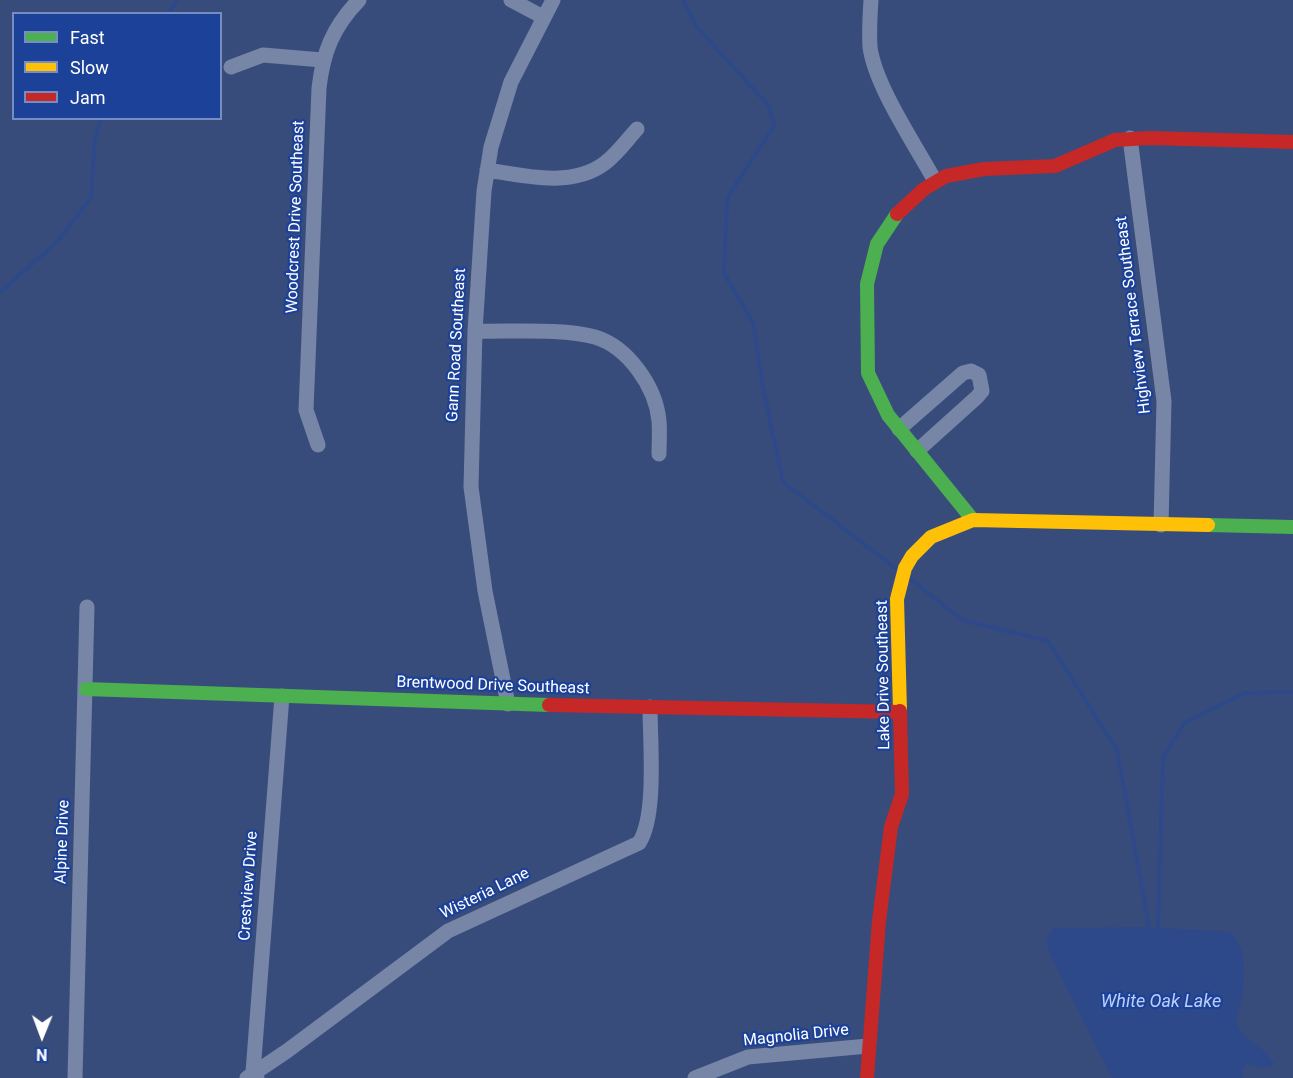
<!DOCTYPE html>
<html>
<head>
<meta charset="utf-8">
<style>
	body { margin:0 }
	#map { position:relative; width:1293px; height:1078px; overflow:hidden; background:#384c7b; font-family:Roboto,sans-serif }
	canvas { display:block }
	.legend { position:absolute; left:12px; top:12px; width:210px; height:108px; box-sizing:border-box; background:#1b4198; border:2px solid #768dc1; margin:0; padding:8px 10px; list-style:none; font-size:18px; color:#fff }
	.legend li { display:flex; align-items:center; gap:12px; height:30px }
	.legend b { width:30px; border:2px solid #768dc1 }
	.north { position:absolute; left:12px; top:1006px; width:60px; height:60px; -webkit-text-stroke:4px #1b4198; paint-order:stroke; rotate:181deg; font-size:16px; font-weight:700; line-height:24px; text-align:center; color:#fff }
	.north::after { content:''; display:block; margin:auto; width:21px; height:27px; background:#fff; clip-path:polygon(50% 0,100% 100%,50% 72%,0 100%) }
</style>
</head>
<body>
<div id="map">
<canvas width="1293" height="1078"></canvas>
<ul class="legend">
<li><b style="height:8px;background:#4caf50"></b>Fast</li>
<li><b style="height:8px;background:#ffc107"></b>Slow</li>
<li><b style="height:8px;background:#c62828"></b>Jam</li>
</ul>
<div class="north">N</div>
</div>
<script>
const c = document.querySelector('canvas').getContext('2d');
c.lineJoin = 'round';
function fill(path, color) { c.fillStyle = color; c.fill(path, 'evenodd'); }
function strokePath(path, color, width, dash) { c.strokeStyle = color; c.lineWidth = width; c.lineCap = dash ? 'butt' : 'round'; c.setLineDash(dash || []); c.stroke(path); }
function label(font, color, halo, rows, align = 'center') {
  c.font = font + ' Roboto,sans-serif'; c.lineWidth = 4.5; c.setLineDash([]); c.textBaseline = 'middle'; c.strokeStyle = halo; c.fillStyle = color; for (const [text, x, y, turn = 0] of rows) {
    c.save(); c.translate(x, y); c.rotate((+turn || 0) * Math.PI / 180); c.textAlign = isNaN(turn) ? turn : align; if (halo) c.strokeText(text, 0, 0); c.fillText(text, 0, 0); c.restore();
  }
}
const water = new Path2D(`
	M1149,927L1230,932C1252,951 1244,996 1236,1021L1243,1035L1267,1053L1275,1065L1263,1068L1248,1064L1243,1068L1242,1078H1112L1050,955C1046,943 1045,938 1054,928Z`);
const stream = new Path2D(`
	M683,0L696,26L769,106L774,126L727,198L724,273L753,323L763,388L783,482L898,570
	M168,14L177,0
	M0,292L55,244L91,198L95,138L101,118
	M909,578L962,620L1048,641L1117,750L1149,927
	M1158,927L1163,758L1185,722L1245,693L1293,692`);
const street = new Path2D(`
	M511,0L543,17
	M871,0C870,15 869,32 870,47C875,86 916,146 935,181
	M231,67L263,55L322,60
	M1130,138L1164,401L1161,525
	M487,170C525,176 572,188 605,163C617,154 627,140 637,129
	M475,331C509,332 563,328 595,337C628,347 656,387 659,421C660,432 659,443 659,454
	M899,429L963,373L971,371L979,375L982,391L977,397L917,451
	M318,445L306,410L319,88C323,52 333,27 359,0
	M508,704L485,591L471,487L475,331L484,191L491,147L511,82L553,0
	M75,1078L87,607
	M247,1078L287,1051L448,931L639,843C657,816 650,741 650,707
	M257,1078L253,1072L282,696
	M695,1078L748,1057L868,1046`);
const fast = new Path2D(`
	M897,214L877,244L867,284L868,373L888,415L973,520
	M1208,525L1293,527
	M86,689L549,705`);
const slow = new Path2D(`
	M900,711L897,599L905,568L912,556L931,537L973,520L1208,525`);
const jam = new Path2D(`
	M897,214L924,189L946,176L984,169L1055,166L1115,140L1150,138L1293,142
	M549,705L900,712
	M867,1078L879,921L891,827L902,794L900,711`);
const streetNames = [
	["Woodcrest Drive Southeast",296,217,-88],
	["Highview Terrace Southeast",1134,315,-97],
	["Gann Road Southeast",457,345,-87],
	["Lake Drive Southeast",884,675,-91],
	["Brentwood Drive Southeast",493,686,2],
	["Alpine Drive",63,842,-88],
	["Crestview Drive",249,886,-86],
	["Wisteria Lane",485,894,-26],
	["Magnolia Drive",796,1036,-6]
];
const waterNames = [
	["White Oak Lake",1161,1002]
];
fill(water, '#2e498a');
strokePath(stream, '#2e498a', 4);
strokePath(street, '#7785a6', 15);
strokePath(fast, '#4caf50', 14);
strokePath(slow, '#ffc107', 14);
strokePath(jam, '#c62828', 14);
label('16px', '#fff', '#1b4198', streetNames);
label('italic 18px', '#bccff7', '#1b4198', waterNames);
</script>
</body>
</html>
